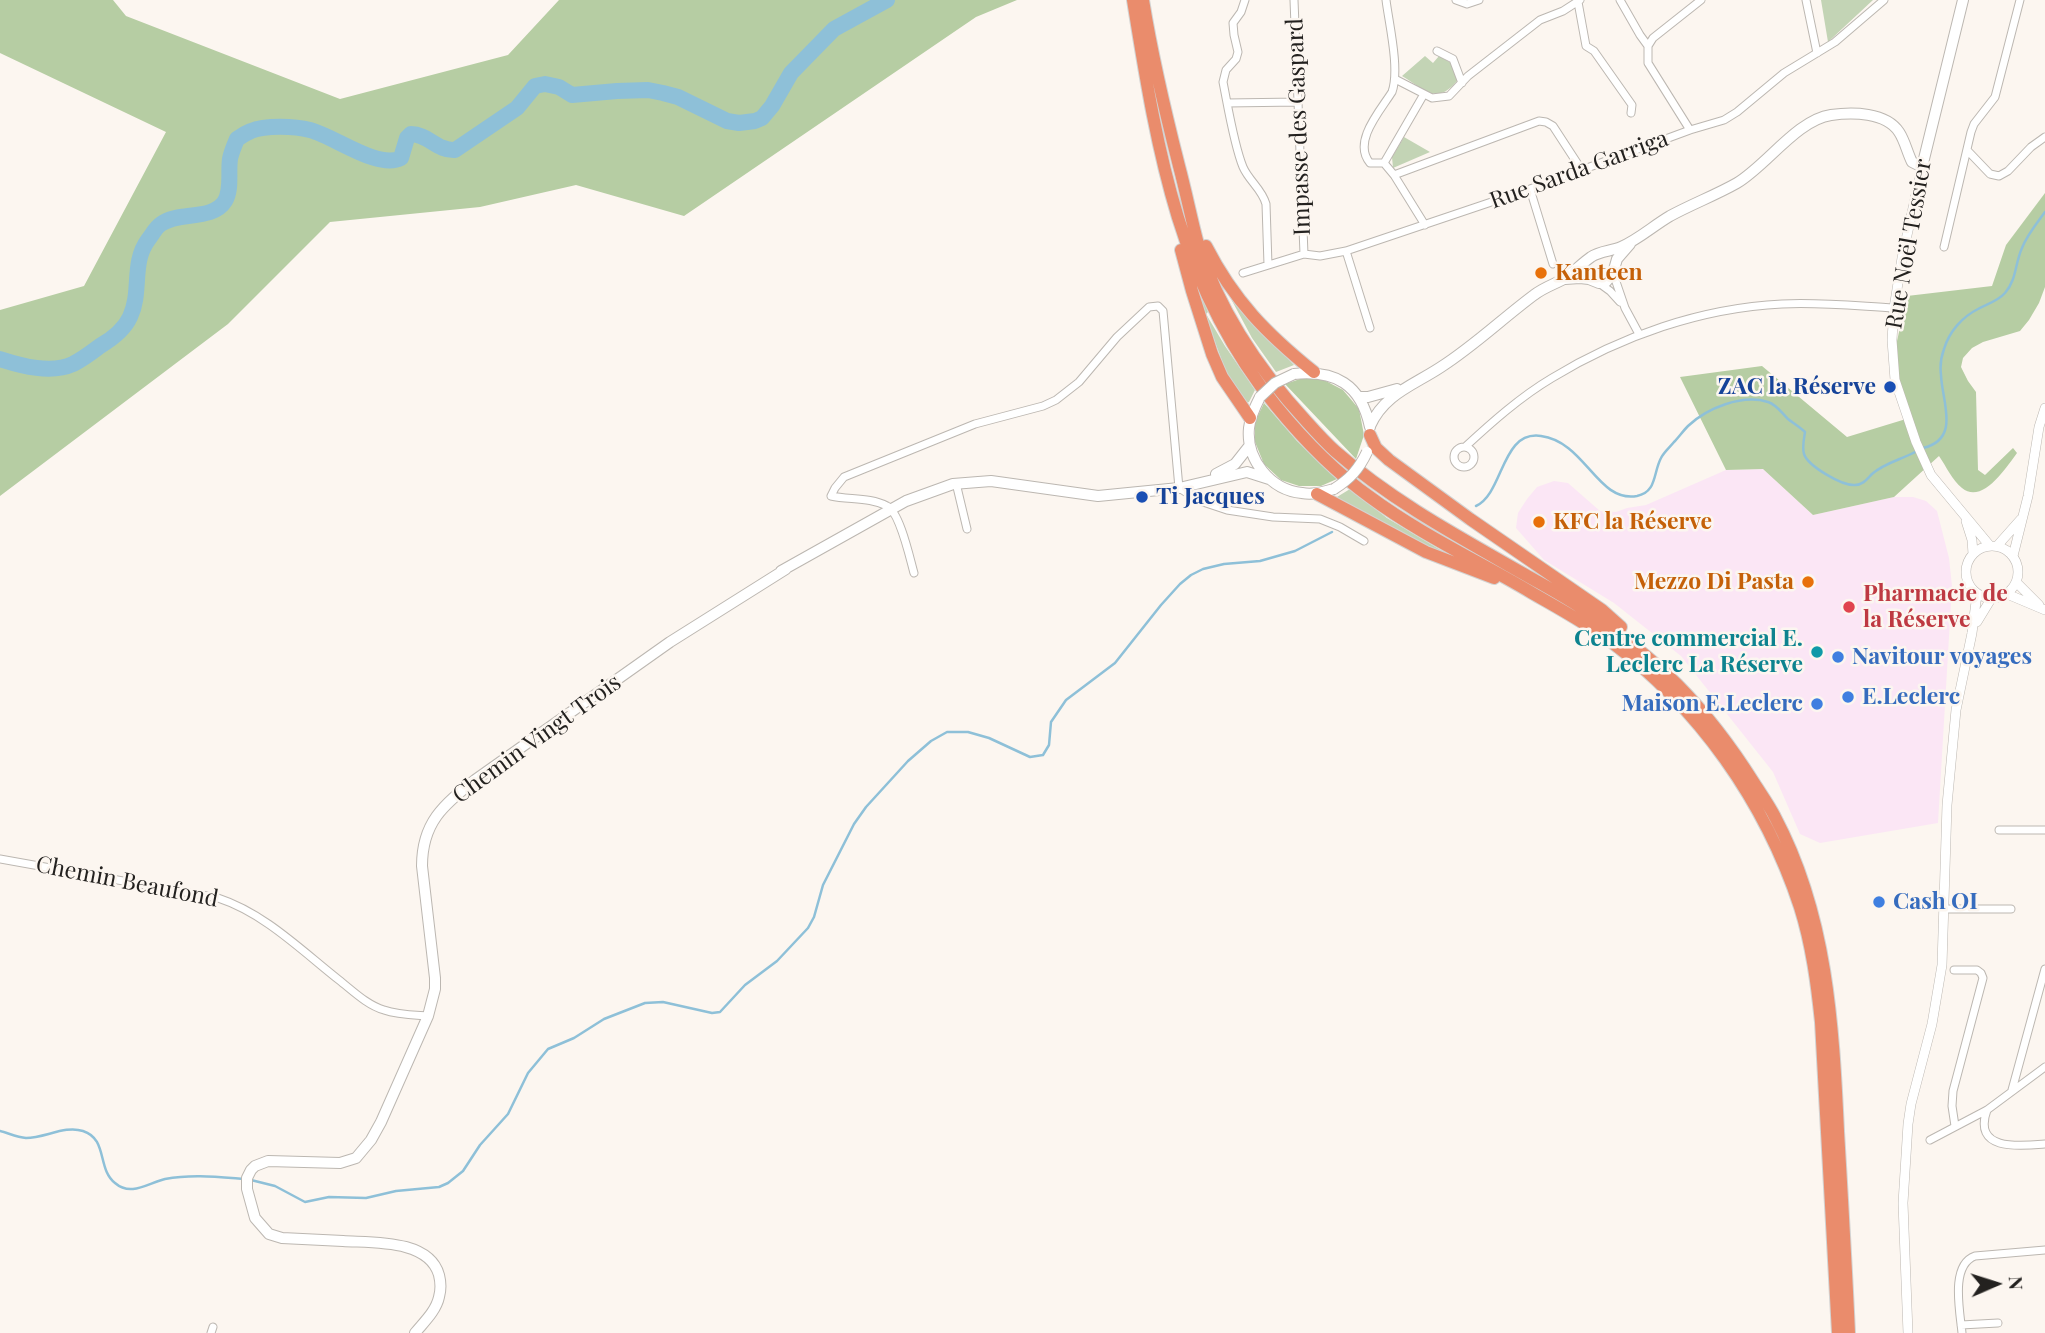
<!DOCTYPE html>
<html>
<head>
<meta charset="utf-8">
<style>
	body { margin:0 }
	#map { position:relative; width:2045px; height:1333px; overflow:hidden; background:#fcf6f0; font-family:"Playfair Display",serif }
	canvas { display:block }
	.north { position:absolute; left:1961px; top:1249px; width:70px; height:70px; -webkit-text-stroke:5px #fcf6f0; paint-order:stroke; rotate:87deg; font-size:19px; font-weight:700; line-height:28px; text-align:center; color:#23211f }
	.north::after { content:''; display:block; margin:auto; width:24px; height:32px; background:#23211f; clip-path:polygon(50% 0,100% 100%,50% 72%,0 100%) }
</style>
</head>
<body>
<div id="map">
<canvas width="2045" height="1333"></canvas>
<div class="north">N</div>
</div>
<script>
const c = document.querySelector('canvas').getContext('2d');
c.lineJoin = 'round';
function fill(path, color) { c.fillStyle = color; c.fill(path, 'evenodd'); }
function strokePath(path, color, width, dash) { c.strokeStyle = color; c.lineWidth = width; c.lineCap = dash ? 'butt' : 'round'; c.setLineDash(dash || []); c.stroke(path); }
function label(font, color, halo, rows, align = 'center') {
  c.font = font + ' "Playfair Display",serif'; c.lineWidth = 5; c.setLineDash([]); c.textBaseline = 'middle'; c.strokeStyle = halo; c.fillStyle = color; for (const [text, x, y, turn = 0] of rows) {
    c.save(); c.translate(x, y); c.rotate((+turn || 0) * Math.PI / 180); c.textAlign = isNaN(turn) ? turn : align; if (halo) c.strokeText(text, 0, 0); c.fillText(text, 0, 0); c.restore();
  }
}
const commercial = new Path2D(`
	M1763,469L1813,515L1894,497H1913L1926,501L1937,511L1949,558L1952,586L1938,823L1820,843L1800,834L1773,772L1681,656L1614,603L1544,560L1516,528L1518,513L1527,499L1537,487L1554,481L1568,483L1600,511L1616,512L1627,508L1646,505L1726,470Z`);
const green = new Path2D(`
	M1821,0H1873L1828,42Z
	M1425,56L1433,63L1439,56L1451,63L1458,80C1436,106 1426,90 1402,76Z
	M1404,137L1430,152L1393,168L1392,157Z
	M1203,297L1208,312L1206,314L1225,346L1255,390L1249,402L1246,403L1228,377L1199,299Z
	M1230,297L1294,365L1276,372L1252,338Z
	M1350,489L1387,518L1449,555C1406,538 1375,524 1337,497Z`);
const forest = new Path2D(`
	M0,0H113L126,16L340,99L508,55L559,0H1017L976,17L684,216L576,185L480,207L330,222L228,324L0,496V310L84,286L166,132L0,53Z
	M2045,193V287L2039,303L2029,320L2020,331L1983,342L1972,348L1963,358L1961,367L1968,381L1976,392L1978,470L1985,475L2013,448L2017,453C2006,468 1982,505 1962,488C1952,480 1946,466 1939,456L1894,497L1813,515L1763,469L1726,470L1680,377L1762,366L1847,437L1906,419L1893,359L1907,296L1992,286L2006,245Z
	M1303,378L1322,379L1343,390L1359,409L1364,435L1356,459L1285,384Z
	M1264,403L1297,441L1337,479L1321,486H1299L1281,480L1264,464L1255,442V422Z`);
const stream = new Path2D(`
	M1923,448C1961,439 1942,402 1941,375C1940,367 1941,357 1944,349C1949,332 1962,317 1978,309C1987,304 1998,301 2005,293C2017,279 2015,263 2022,248C2027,235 2037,223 2045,212
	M1476,506C1504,493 1501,430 1541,436C1586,442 1597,503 1637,496C1657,492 1653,473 1661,458C1664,452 1670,447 1674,442C1679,437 1683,431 1688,426C1707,408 1742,394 1768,402C1777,405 1781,412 1788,419C1793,423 1800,427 1805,432C1804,438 1802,447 1804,454C1808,466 1842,486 1855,485C1863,485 1867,479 1872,474C1884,463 1903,459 1917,451
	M0,1131C8,1133 17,1137 26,1138C45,1138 65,1125 83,1131C108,1139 97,1169 115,1183C131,1197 148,1183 165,1179C192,1174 218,1177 245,1179
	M251,1180L275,1186L305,1202L329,1197L366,1198L396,1191L439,1187L448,1183L463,1171L480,1145L508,1114L528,1073L548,1049L574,1038L604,1019L645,1003L663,1002L712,1013L720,1012L745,985L777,961L808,928L814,917L823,885L854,824L866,807L908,761L931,741L947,732H968L989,738L1030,757L1043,755L1049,745L1051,722L1066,700L1115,663L1161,605L1180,584L1191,575L1203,569L1224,564L1260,561L1295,551L1332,532`);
const river = new Path2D(`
	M0,359C22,366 51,374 73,364C83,359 92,352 100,346C112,339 124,330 130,317C142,292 131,263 148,240C152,235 156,227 161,224C178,211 213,221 225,201C232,189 228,173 230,159C231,153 234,146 237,139C241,136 246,133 251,131C265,125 295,126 310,130C334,136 378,170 401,158L407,138L411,134C428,134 437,151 455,150L517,108L535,86L545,84L559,87L572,95L617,91L648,90L663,93L678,97L727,121L739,123L755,121L762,118L772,106L791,73L834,29L887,0`);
const minor = new Path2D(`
	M1245,0L1241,12L1233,23L1234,35L1238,52L1236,59L1226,70L1223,82C1228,107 1234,145 1243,167C1249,181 1262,189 1266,204L1268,265
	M1294,0L1304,254
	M1456,0L1467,4L1479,0
	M1620,0L1640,35L1648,46V63L1690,130
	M1806,0L1817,53
	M1578,2L1586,46L1594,51L1632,105L1631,113
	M1648,46L1653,38L1701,0
	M1437,51L1453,59L1462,83
	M1395,79L1432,98L1449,96L1468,76L1540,20L1563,11L1580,0
	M1227,103L1298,102
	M1967,150L1990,174L1999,176L2008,171L2031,147L2045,137
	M1384,163H1370C1352,142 1380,111 1392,92C1400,69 1389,24 1386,0
	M1384,163L1424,94
	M1384,163L1394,175L1425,225
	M1394,175L1539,121L1546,122L1553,126L1581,169
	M1530,189L1553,264
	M1944,247L1971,132L1974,124L1995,97L2020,0
	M1346,251L1370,328
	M1243,273L1304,254L1320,256L1346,251L1530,189L1690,130L1724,120L1737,112L1784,73L1835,42L1884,0
	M1613,273L1625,308L1639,334
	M1599,283L1610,291L1620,302
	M1465,447C1491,423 1520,397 1552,378C1621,336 1701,308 1782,304C1820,302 1857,306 1894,308
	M1454 457a10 10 0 1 1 20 0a10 10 0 1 1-20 0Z
	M956,483L967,529
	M914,573C910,559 900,512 887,506C870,497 849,500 831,496L835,488L844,477L975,424L1043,406L1056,400L1079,382L1117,337L1149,307L1158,306L1163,311L1179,488L1200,501L1227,510L1273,517L1320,519L1340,527L1364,541
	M1999,830H2045
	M0,859L218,898C264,913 301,950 339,980C353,991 367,1005 384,1010C398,1015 414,1015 428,1016
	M1944,909H2011
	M1954,970H1977L1981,973L1983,978L1953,1091L1952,1106L1955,1126
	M2012,1090L2045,969
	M1987,1110C1972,1152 2021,1146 2045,1144
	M1930,1140L1987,1110L2045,1067
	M1961,1325L1998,1323
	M211,1333L213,1327
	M1962,1333C1960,1311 1950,1265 1975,1256L2045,1250`);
const tertiary = new Path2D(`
	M1922,167L1902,258L1894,308L1892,340L1895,380L1916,442L1931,475L1990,546
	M1966,521L1972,540L1973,554
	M1966 572a26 26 0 1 1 52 0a26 26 0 1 1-52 0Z
	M1997,546L2021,519
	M2013,556L2028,496L2039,427L2045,408
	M2017,583L2039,605
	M2007,594L2045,610
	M1977,622L1991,599
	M1908,1333L1903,1203L1908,1124L1911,1104L1932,1024L1942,965L1947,805L1956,710L1972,633L1977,594`);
const secondary = new Path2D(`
	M1565,279L1580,278L1589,279L1599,283L1606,282L1613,273L1617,259L1630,244
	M1294,374C1335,370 1361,384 1370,427
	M1260,397C1255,407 1250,417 1249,428C1246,459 1270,490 1302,493C1313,495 1323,492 1334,489
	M1359,397H1368L1397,389
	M1370,426C1384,394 1414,385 1441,367C1474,346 1503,318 1534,295C1543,288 1552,285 1562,280C1573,273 1581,264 1591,257C1599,251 1612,251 1621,247C1639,239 1653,226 1670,216C1692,204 1716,195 1737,183C1767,165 1797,120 1831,115C1852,112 1886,112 1899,132C1905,141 1907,152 1912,162L1922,167L1963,0
	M1216,474L1235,464L1250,445
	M781,571L906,501L953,484L991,481L1098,496L1179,488L1247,472L1269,479
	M415,1333C424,1322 436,1311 439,1297C441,1290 441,1283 439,1275C429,1239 372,1243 343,1241C322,1240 302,1239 282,1238L269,1234L255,1218L247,1189V1178L251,1170L255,1166L268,1161L340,1163L356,1158L371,1140L381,1122L428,1016L435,989V978L422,866C422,823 443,805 475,780L670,642L786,569`);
const trunk = new Path2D(`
	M1133,0C1157,148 1178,286 1276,406C1303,439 1335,472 1370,497C1420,534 1478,561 1532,593C1558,608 1586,623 1610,641C1699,708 1765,801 1800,907C1812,945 1817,984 1821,1022L1838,1333
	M1143,0C1152,56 1165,111 1179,166C1186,192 1191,218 1198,244C1219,311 1260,371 1307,422C1316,432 1325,442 1335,451C1392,501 1459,537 1524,574C1543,585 1562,595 1580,607C1656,657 1705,705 1754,783C1761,794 1769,805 1775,817C1827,915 1833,1024 1838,1131C1842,1199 1846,1266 1849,1333
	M1206,246C1234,301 1267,334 1314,372
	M1181,250L1192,291L1212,354L1222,377L1250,418
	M1370,435L1376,448L1389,460L1470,519L1602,610L1621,627
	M1317,494L1426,552L1494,578`);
const secondaryBridge = new Path2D(`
	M1260,397L1275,383L1294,374
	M1334,489C1350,479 1359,469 1367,452`);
const markers = [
	[1541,273,7,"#e8710a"],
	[1890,387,7,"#1a4fb4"],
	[1142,497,7,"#1a4fb4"],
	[1539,522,7,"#e8710a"],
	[1808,582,7,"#e8710a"],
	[1849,607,7,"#e0444e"],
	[1817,652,7,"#0f9aa8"],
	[1838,657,7,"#3f7fe0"],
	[1848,697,7,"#3f7fe0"],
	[1817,704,7,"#3f7fe0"],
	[1879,902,7,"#3f7fe0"]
];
const streetNames = [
	["Impasse des Gaspard",1299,127,-92],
	["Rue Sarda Garriga",1579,170,-20],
	["Rue Noël Tessier",1909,244,-80],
	["Chemin Vingt Trois",537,739,-36],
	["Chemin Beaufond",127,882,11]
];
const foodNames = [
	["Kanteen",1555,273],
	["KFC la Réserve",1553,522],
	["Mezzo Di Pasta",1794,582,"right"]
];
const transitNames = [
	["ZAC la Réserve",1876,387],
	["Ti Jacques",1156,497,"left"]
];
const healthNames = [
	["Pharmacie de",1863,594],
	["la Réserve",1863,620]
];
const cultureNames = [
	["Centre commercial E.",1803,639],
	["Leclerc La Réserve",1803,665]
];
const shopNames = [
	["Navitour voyages",1852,657],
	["E.Leclerc",1862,697],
	["Maison E.Leclerc",1803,704,"right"],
	["Cash OI",1893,902]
];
fill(commercial, '#fbe6f5');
fill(green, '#c3d4b5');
fill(forest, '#b6cda3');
strokePath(stream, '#8ec0d8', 2.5);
strokePath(river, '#8ec0d8', 16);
strokePath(minor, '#bcb7b1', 9);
strokePath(tertiary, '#bcb7b1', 10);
strokePath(secondary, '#bcb7b1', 12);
strokePath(trunk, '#d3d3d2', 14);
strokePath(minor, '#fff', 7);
strokePath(tertiary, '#fff', 9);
strokePath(secondary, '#fff', 10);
strokePath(trunk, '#ea8c6c', 12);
strokePath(secondaryBridge, '#bcb7b1', 12, []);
strokePath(secondaryBridge, '#fff', 10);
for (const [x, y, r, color] of markers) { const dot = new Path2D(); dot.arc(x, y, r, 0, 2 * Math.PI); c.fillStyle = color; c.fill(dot); strokePath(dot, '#fcf6f0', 2.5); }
label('23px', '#23211f', '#fcf6f0', streetNames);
label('bold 23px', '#c56008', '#fcf6f0', foodNames, 'left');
label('bold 23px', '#164399', '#fcf6f0', transitNames, 'right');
label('bold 23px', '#be3a42', '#fcf6f0', healthNames, 'left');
label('bold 23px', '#0d838f', '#fcf6f0', cultureNames, 'right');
label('bold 23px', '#366cbe', '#fcf6f0', shopNames, 'left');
</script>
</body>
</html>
